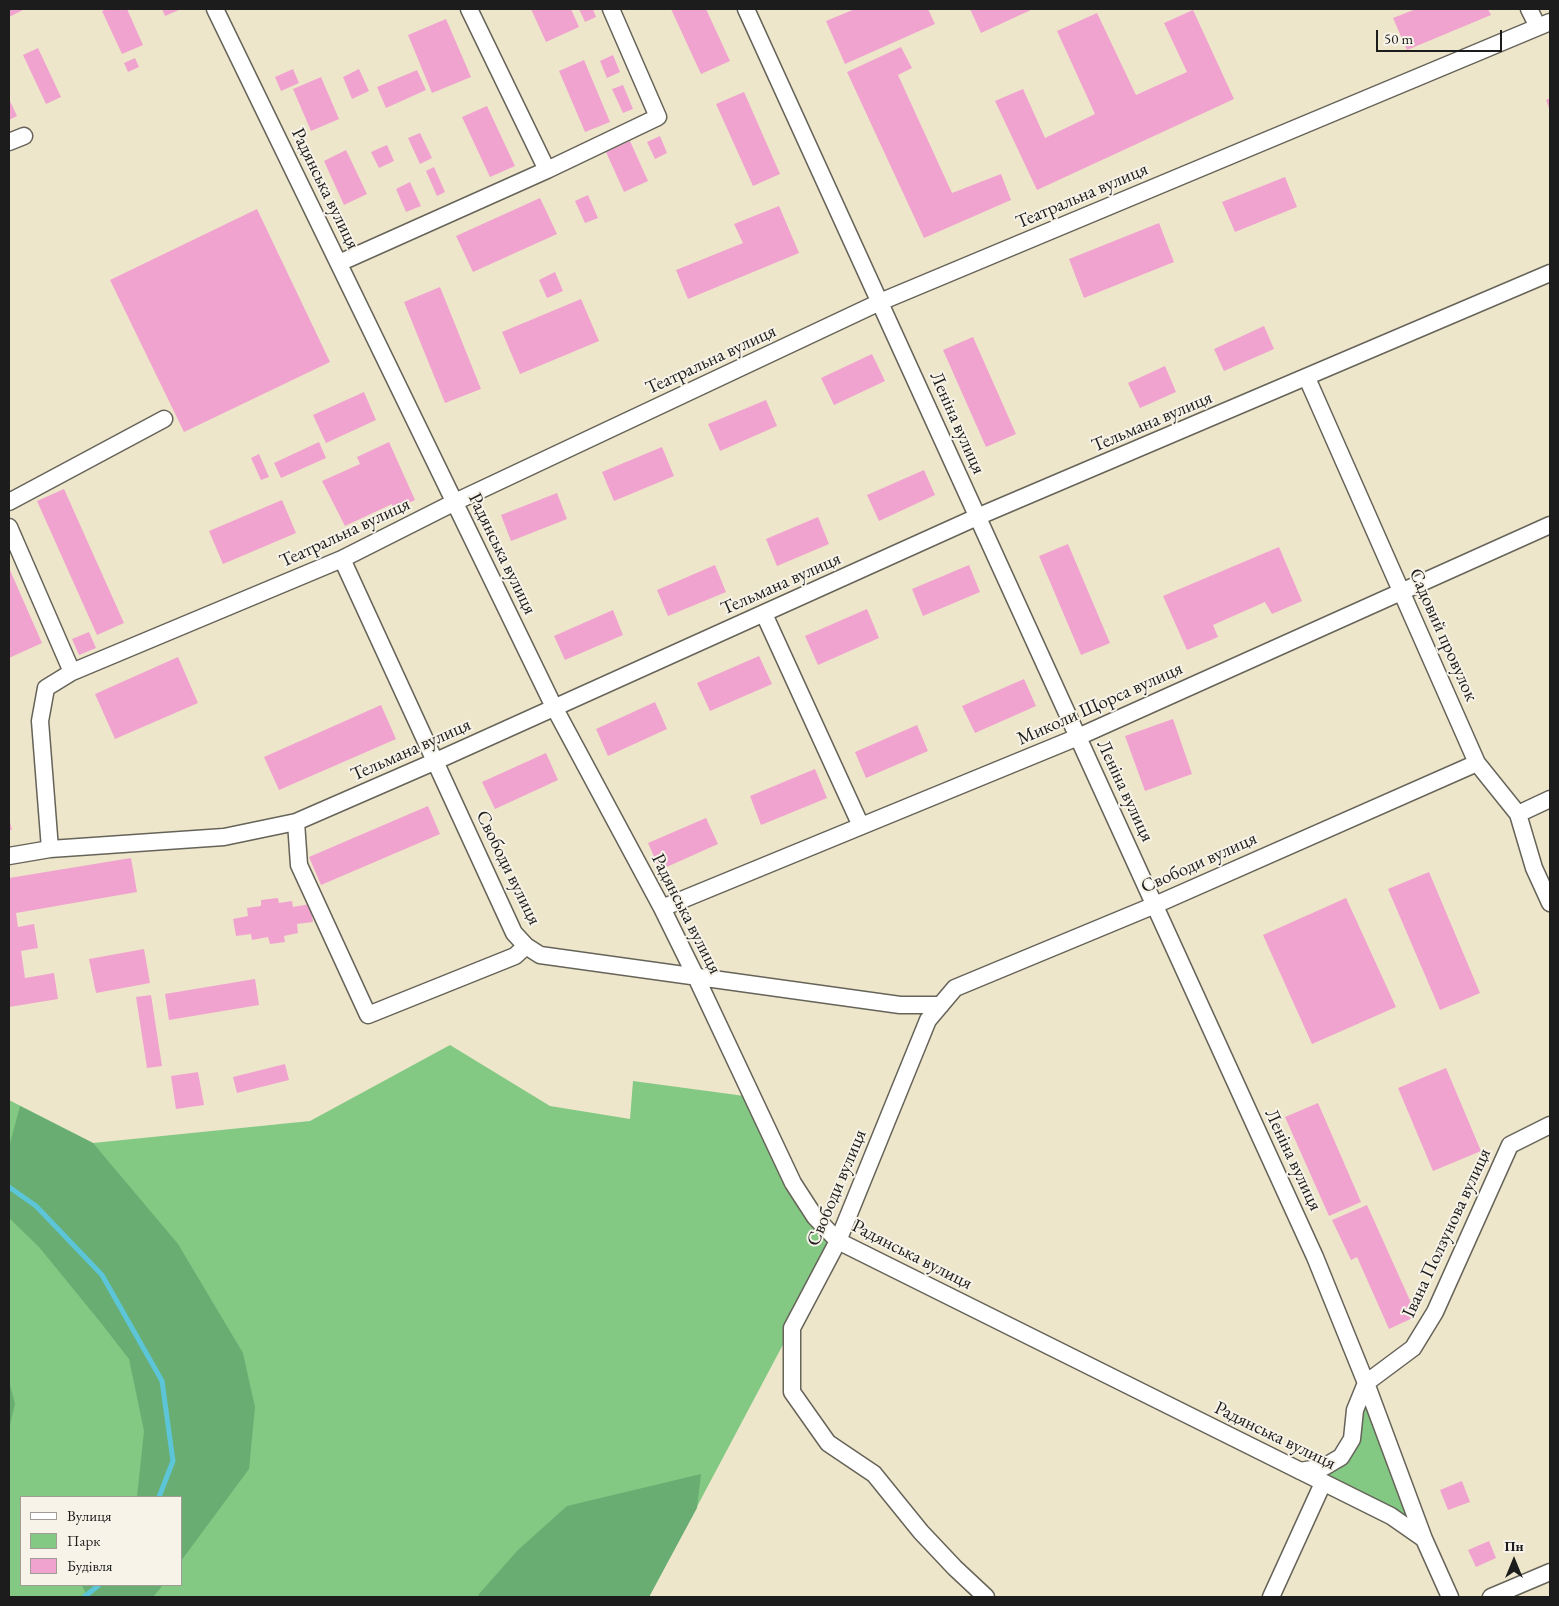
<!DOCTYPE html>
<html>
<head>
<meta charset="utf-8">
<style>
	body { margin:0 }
	#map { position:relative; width:1559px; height:1606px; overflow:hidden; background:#eee6cb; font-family:"EB Garamond",serif }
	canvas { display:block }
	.frame { position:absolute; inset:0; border:10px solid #1c1c1c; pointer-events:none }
	.legend { position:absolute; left:20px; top:1496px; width:162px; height:90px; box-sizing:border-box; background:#f7f3e8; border:1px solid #9f9d96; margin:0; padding:6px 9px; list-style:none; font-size:15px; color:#1c1c1c }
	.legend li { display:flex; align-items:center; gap:10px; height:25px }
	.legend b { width:25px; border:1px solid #9f9d96 }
	.north { position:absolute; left:1489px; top:1536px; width:50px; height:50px; -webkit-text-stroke:4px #f7f3e8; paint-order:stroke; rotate:0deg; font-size:14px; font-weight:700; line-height:20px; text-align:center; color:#1c1c1c }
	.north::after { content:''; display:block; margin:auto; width:18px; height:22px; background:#1c1c1c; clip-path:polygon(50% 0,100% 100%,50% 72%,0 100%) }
	.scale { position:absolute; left:1376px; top:30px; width:126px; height:22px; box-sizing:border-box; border:2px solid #1c1c1c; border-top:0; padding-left:6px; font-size:15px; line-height:18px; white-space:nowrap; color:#1c1c1c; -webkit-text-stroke:4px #f7f3e8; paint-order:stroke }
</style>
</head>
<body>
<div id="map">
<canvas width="1559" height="1606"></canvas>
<div class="frame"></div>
<ul class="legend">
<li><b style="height:6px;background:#fff"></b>Вулиця</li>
<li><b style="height:14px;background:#83c984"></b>Парк</li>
<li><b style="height:14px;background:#f0a3cf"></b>Будівля</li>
</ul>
<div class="north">Пн</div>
<div class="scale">50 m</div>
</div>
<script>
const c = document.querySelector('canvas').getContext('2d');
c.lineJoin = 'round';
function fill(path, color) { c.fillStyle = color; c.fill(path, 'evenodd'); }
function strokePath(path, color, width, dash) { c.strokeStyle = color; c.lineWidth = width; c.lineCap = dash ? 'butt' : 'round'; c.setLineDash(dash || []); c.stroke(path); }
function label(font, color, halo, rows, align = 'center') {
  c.font = font + ' "EB Garamond",serif'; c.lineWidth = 4; c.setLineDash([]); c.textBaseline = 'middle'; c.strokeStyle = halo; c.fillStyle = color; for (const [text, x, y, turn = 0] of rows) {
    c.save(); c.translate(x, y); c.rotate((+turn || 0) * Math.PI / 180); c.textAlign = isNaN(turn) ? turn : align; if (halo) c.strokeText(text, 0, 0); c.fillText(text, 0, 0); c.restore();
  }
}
const green = new Path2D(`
	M450,1045L550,1106L630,1119L633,1081L752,1097L793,1183L838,1241L649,1597H9V1100L93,1143L310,1121ZM21,1497H181V1585H21Z
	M1366,1383L1424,1539L1323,1483L1324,1467L1341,1457Z`);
const forest = new Path2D(`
	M20,1106L93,1143L178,1244L243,1353L255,1407L249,1469L181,1561V1497H137L144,1431L129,1359L101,1323L39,1247L9,1218V1147Z
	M9,1381L15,1404L9,1429Z
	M701,1474L697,1508L649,1597H478L479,1594L518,1550L567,1506Z
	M82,1585H163L153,1597H87Z`);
const stream = new Path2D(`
	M9,1187L36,1206L102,1275L162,1381L173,1461L159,1497
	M84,1597L99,1585`);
const building = new Path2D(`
	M9,9H25L9,17Z
	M107,9H127L143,45L122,54L102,11Z
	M162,9H181L165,16Z
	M531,9H571L579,27L546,42Z
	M579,9H593L596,17L585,22Z
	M671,9H706L730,61L701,74Z
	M855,9H928L935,24L845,64L826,21Z
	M970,9H1033L981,33Z
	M1416,9H1488L1491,15L1407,50L1393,18Z
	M1193,10L1234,99L1037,190L995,101L1023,89L1045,138L1095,114L1057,31L1097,13L1136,95L1187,72L1164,23Z
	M446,19L471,77L432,93L408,35Z
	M901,47L912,68L898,75L952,193L1001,174L1011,200L924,238L847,72Z
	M38,48L61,97L46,104L23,55Z
	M613,55L620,72L607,78L600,61Z
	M135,58L139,67L128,72L124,63Z
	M584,60L610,122L585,132L559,71Z
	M293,69L299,83L281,91L275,77Z
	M359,69L369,91L352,99L343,77Z
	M417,70L426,90L386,108L377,87Z
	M321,77L339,119L311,131L293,89Z
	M623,85L633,109L623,113L612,89Z
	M744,92L780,174L753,186L716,104Z
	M1550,98V111L1546,100Z
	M9,99L17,116L9,120Z
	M487,106L515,166L490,177L462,117Z
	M420,133L432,158L420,164L408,138Z
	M660,136L667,153L655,159L647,142Z
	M630,141L648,181L624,192L606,152Z
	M387,145L394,161L379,168L371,152Z
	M346,150L367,194L344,205L324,161Z
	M434,167L445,192L437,196L426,171Z
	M1285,177L1297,207L1235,232L1222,202Z
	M410,182L421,206L406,212L396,189Z
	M588,195L598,218L585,223L575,201Z
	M540,198L557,234L473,272L456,236Z
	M779,206L799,253L688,299L676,270L743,243L734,224Z
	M257,209L330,362L184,432L110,280Z
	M1159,223L1174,262L1084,298L1069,259Z
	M555,272L563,291L547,298L539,280Z
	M440,287L481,389L445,403L404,302Z
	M581,299L599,341L520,374L502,332Z
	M1264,326L1274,349L1224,371L1214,349Z
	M973,337L1016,434L986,447L943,350Z
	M872,354L885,381L834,405L821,378Z
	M1165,366L1176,392L1140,408L1128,383Z
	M364,392L376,420L326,443L313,415Z
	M766,400L777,426L720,451L708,424Z
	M319,442L326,458L281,478L274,463Z
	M389,442L415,500L393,510L392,504L345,526L322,481L360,464L357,457Z
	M662,447L674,476L614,501L602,472Z
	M259,454L269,477L261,480L251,458Z
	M924,470L935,495L879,521L867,495Z
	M64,489L124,623L97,635L37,501Z
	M557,493L567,519L511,541L501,515Z
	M282,500L296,533L223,564L209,531Z
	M818,517L829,544L777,566L766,539Z
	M1068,544L1110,643L1081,655L1039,556Z
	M1279,547L1302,601L1272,614L1265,602L1213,625L1218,637L1187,650L1163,596Z
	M715,565L726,592L668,616L657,590Z
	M969,565L980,592L923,616L912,589Z
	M9,568L42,643L9,658Z
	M867,609L879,638L818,665L805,636Z
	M613,610L623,635L565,660L554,636Z
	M89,632L96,648L79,655L72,639Z
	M759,656L772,684L710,711L697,683Z
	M178,657L198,703L115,739L95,694Z
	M1024,679L1036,706L975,733L962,706Z
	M655,702L667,729L608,756L596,729Z
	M381,705L396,739L279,790L264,757Z
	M1173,719L1192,774L1145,791L1125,736Z
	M917,725L928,751L866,778L855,752Z
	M546,753L558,780L495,809L482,782Z
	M815,769L827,798L761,825L750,796Z
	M428,806L440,834L321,885L309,857Z
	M9,818L12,830H9Z
	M706,818L718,844L660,870L648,843Z
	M131,858L137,892L16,913L18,927L34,924L38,948L21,951L25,978L54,973L58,999L9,1007V878Z
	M1429,872L1480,993L1440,1010L1388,889Z
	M278,898L279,903L292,901L293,907L310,904L313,922L297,924L298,933L284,936L285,942L270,944L268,937L252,940L251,934L236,936L233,919L248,916L247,908L261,906V900Z
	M1346,898L1396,1007L1312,1044L1263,935Z
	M144,949L150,983L96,993L89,959Z
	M255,979L259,1005L169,1020L165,994Z
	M151,995L162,1066L147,1068L136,997Z
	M285,1064L289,1080L237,1093L233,1077Z
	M1446,1068L1481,1151L1433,1171L1398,1088Z
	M198,1072L204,1105L176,1109L171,1076Z
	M1318,1103L1361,1202L1329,1216L1285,1117Z
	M1367,1205L1417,1316L1389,1329L1357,1257L1351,1260L1332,1220Z
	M1462,1481L1470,1502L1448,1510L1440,1490Z
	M1489,1541L1496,1558L1476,1567L1468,1550Z`);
const minor = new Path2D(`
	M215,9L554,707L662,908L696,977L793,1183L815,1217L838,1241L1391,1516L1424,1539
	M469,9L547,170L658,117L611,9
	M746,9L1315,1257L1366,1383L1424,1539L1450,1597
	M1529,9L1538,27
	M9,142L24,136
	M339,263L547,170
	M1307,378L1477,763L1518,814L1534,868L1550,903
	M9,502L164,419
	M9,527L72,672
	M342,559L514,933L526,946L540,955L900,1005H941
	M764,614L861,826
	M1518,814L1550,799
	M296,822L299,865L368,1015L515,956L526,946
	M50,849L40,721L46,688L72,672L342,559L455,502L880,302L1550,22
	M9,856L50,849L224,837L296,822L436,761L977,517L1550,273
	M662,908L1078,737L1550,525
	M1300,1471L1324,1467L1341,1457L1352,1439L1355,1410L1366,1383L1413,1348L1435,1312L1510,1145L1550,1125
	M986,1597L955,1568L921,1532L874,1474L828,1443L792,1392V1328L838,1241L928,1020L955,988L1155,905L1477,763
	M1271,1597L1323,1483
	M1491,1597L1550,1572`);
const streetNames = [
	["Радянська вулиця",325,189,64],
	["Театральна вулиця",1082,196,-23],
	["Театральна вулиця",711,360,-25],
	["Тельмана вулиця",1152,422,-23],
	["Леніна вулиця",957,423,66],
	["Театральна вулиця",345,533,-25],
	["Радянська вулиця",502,554,64],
	["Тельмана вулиця",781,584,-24],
	["Садовий провулок",1443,635,66],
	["Миколи Щорса вулиця",1100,704,-24],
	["Тельмана вулиця",411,750,-24],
	["Леніна вулиця",1125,791,65],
	["Свободи вулиця",1199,863,-24],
	["Свободи вулиця",508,868,64],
	["Радянська вулиця",686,914,63],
	["Леніна вулиця",1293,1160,65],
	["Свободи вулиця",837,1188,-67],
	["Івана Ползунова вулиця",1447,1233,-65],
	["Радянська вулиця",912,1255,27],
	["Радянська вулиця",1275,1436,26]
];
fill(green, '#83c984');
fill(forest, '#6aad72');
strokePath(stream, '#5cc5d8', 5);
fill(building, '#f0a3cf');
strokePath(minor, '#666359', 19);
strokePath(minor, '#fff', 16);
label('19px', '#1c1c1c', '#f7f3e8', streetNames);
</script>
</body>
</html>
